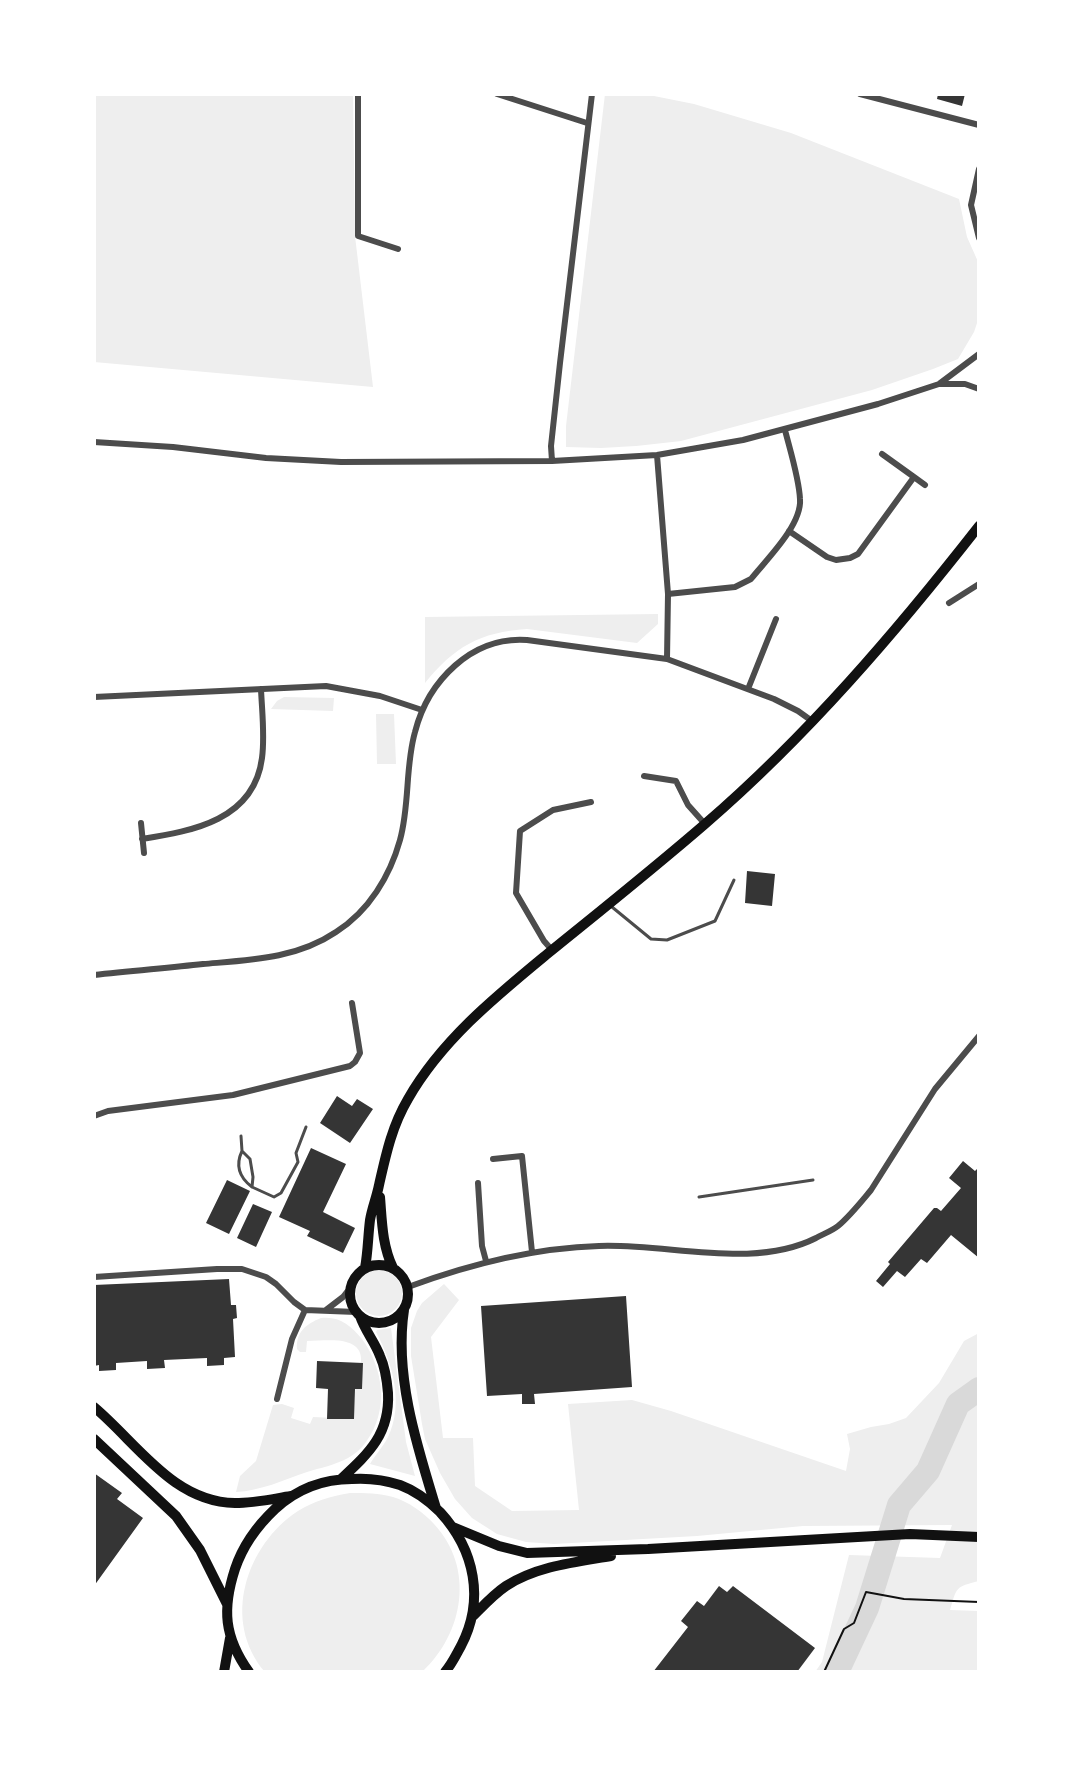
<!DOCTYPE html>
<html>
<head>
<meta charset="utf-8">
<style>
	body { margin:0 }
	#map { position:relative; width:1073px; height:1766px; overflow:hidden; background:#fff; font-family:Spectral,serif }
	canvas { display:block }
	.frame { position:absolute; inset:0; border:96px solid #fff; pointer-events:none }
</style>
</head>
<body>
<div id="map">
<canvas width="1073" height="1766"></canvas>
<div class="frame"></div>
</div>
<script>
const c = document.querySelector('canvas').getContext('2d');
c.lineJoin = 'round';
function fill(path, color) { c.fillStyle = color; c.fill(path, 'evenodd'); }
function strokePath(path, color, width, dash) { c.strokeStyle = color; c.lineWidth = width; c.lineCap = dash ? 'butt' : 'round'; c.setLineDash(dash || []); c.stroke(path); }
const green = new Path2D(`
	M94,94H353L355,236L373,387L94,362Z
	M605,94H644L694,104L791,133L959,199L967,237L979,264V317L974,332L958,359L933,369L872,390L681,441L636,446L601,448L566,447V426Z
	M658,614V624L637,643L527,629C480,632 454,647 425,683V617Z
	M284,697L334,698L333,711L271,709L277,701Z
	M376,714H394L396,764H377Z
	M356 1293a23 23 0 1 1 46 0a23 23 0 1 1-46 0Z
	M444,1284L459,1300L431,1337L443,1438H473L475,1486L512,1511L579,1510L568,1404L632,1400L671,1411L846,1471L850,1449L847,1434L871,1427L889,1424L906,1418L939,1383L964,1341L979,1333V1581C955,1587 957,1587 950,1610L979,1611V1672H815L822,1662L849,1555L940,1558L952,1525L803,1526L697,1536L554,1544L526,1542L497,1534L472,1518L455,1499L440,1473L425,1439L422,1424L411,1356V1328L417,1311L422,1303Z
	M321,1318C340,1316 350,1325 362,1339C384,1369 389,1411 366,1442C361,1449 355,1454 348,1458C335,1465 320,1468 307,1472C284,1480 260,1491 236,1492L240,1476L256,1461L273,1405L282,1404L294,1408L291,1418L310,1424L313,1417L354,1419C354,1408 354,1397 356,1386C359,1371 370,1348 346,1342C335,1339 319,1341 307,1341L306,1352H300L297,1349C296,1332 306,1324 321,1318Z
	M391,1328L406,1442L415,1476L370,1464C375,1455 383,1447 388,1437C404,1404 393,1364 376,1332L377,1330Z
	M350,1493C365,1493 379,1493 393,1497C409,1502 423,1512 434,1524C475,1568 464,1633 422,1672H265C221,1621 246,1545 298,1511C314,1501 331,1496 350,1493Z`);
const river = new Path2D(`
	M837,1672L867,1608L899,1505L928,1471L958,1404L979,1389`);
const building = new Path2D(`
	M938,94H965L962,106L937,99Z
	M747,871L775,874L772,906L745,903Z
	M337,1096L352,1106L357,1099L373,1109L350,1143L320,1123Z
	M311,1148L346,1164L323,1212L355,1228L343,1253L307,1236L310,1231L279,1217Z
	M963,1161L975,1171L979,1167V1258L951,1235L927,1263L921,1259L905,1277L897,1271L883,1287L876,1281L890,1264L888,1262L934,1208H937L941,1211L961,1188L949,1178Z
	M227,1180L250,1191L229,1234L206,1223Z
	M253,1204L272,1212L256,1247L237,1238Z
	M229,1279L231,1305H236L237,1318L233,1319L235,1357L224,1358V1365L207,1366V1358L164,1360L165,1368L147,1369V1361L116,1363V1370L99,1371V1365L94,1366V1285Z
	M626,1296L632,1387L534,1394L535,1404H522V1394L487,1396L481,1306Z
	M317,1361L363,1363L362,1389H355L354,1419H327L328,1389L316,1388Z
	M94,1473L122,1493L117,1499L143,1518L94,1586Z
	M719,1586L727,1592L733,1586L815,1648L797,1672H653L688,1627L681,1621L697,1601L704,1606Z`);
const path = new Path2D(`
	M824,1672L844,1629L854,1623L866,1592L904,1599L979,1602`);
const service = new Path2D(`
	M612,907L651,939L667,940L715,921L734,880
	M241,1136L242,1151L250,1159L253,1177L252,1187L274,1197L281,1193L298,1162L296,1153L306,1127
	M242,1151C235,1166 240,1178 252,1187
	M699,1197L813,1180`);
const minor = new Path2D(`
	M358,94V236L398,249
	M497,94L587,123
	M860,94L979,125
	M979,169L971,205L979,238
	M939,384H965L979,389
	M94,442L173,447L266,458L341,462L552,461L657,455L743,440L878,404L939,384L979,354
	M657,455L668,594L667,659
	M552,461L551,446L560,363L592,94
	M914,477L925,485
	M789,531L827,557L836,560L850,558L858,554L914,477L882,454
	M668,594L735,587L751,579C767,559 802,525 800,499C799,478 790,450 785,430
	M949,603L979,584
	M748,689L776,619
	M94,697L326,686L380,696L422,710
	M644,776L676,781L688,805L705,824
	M141,823L144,853
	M142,839C193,831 254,820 262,758C265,736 262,712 261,689
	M552,950L544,941L516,893L520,831L553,810L591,802
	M94,975C130,971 166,968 203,964C250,960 296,959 336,932C369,911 390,876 400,840C410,804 405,767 415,732C428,681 472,636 527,640L667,659L774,699L798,711L812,721
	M94,1116L108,1111L233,1095L350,1066L355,1062L360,1053L352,1003
	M493,1159L522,1156L532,1252
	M478,1183L482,1246L486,1261
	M94,1277L217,1269H242L266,1277L276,1284L294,1302L305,1310L356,1312
	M408,1287C470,1264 533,1248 599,1246C668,1243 753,1270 816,1238C823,1234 832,1231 838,1226C850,1216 861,1202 871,1190L935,1089L979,1036
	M326,1310L343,1297L350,1288
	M277,1399L292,1339L305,1310`);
const primary = new Path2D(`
	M380,1197C382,1221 382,1245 393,1268
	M350 1294a29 29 0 1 1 58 0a29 29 0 1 1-58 0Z
	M365,1268C368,1252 368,1236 370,1220C372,1208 377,1196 379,1185C386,1154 392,1126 408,1099C441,1041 495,997 546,955C599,912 653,869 705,824C807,736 896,632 979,526
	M404,1310C394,1375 417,1446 436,1508
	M94,1407C137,1443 173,1502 235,1503C254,1503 272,1499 291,1496
	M94,1439L176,1516L200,1550L227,1604
	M341,1479C369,1453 390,1434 388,1393C387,1381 385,1367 380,1356C375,1342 365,1331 360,1316
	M453,1527L499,1546L527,1553L648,1549L910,1534L979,1537
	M473,1616C483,1606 494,1594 506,1586C537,1566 576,1562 611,1556
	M224,1672L230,1638
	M249,1672C224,1637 222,1609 235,1569C243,1545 257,1526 275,1509C297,1489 323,1479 352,1479C368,1478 385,1480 400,1485C416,1491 429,1501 440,1512C475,1550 485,1600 461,1646C456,1655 452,1664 445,1672`);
fill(green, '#eee');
strokePath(river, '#d9d9d9', 24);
fill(building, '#353535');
strokePath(path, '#111', 2);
strokePath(service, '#4c4c4c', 3);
strokePath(minor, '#4c4c4c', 6);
strokePath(primary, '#111', 10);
</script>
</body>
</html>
